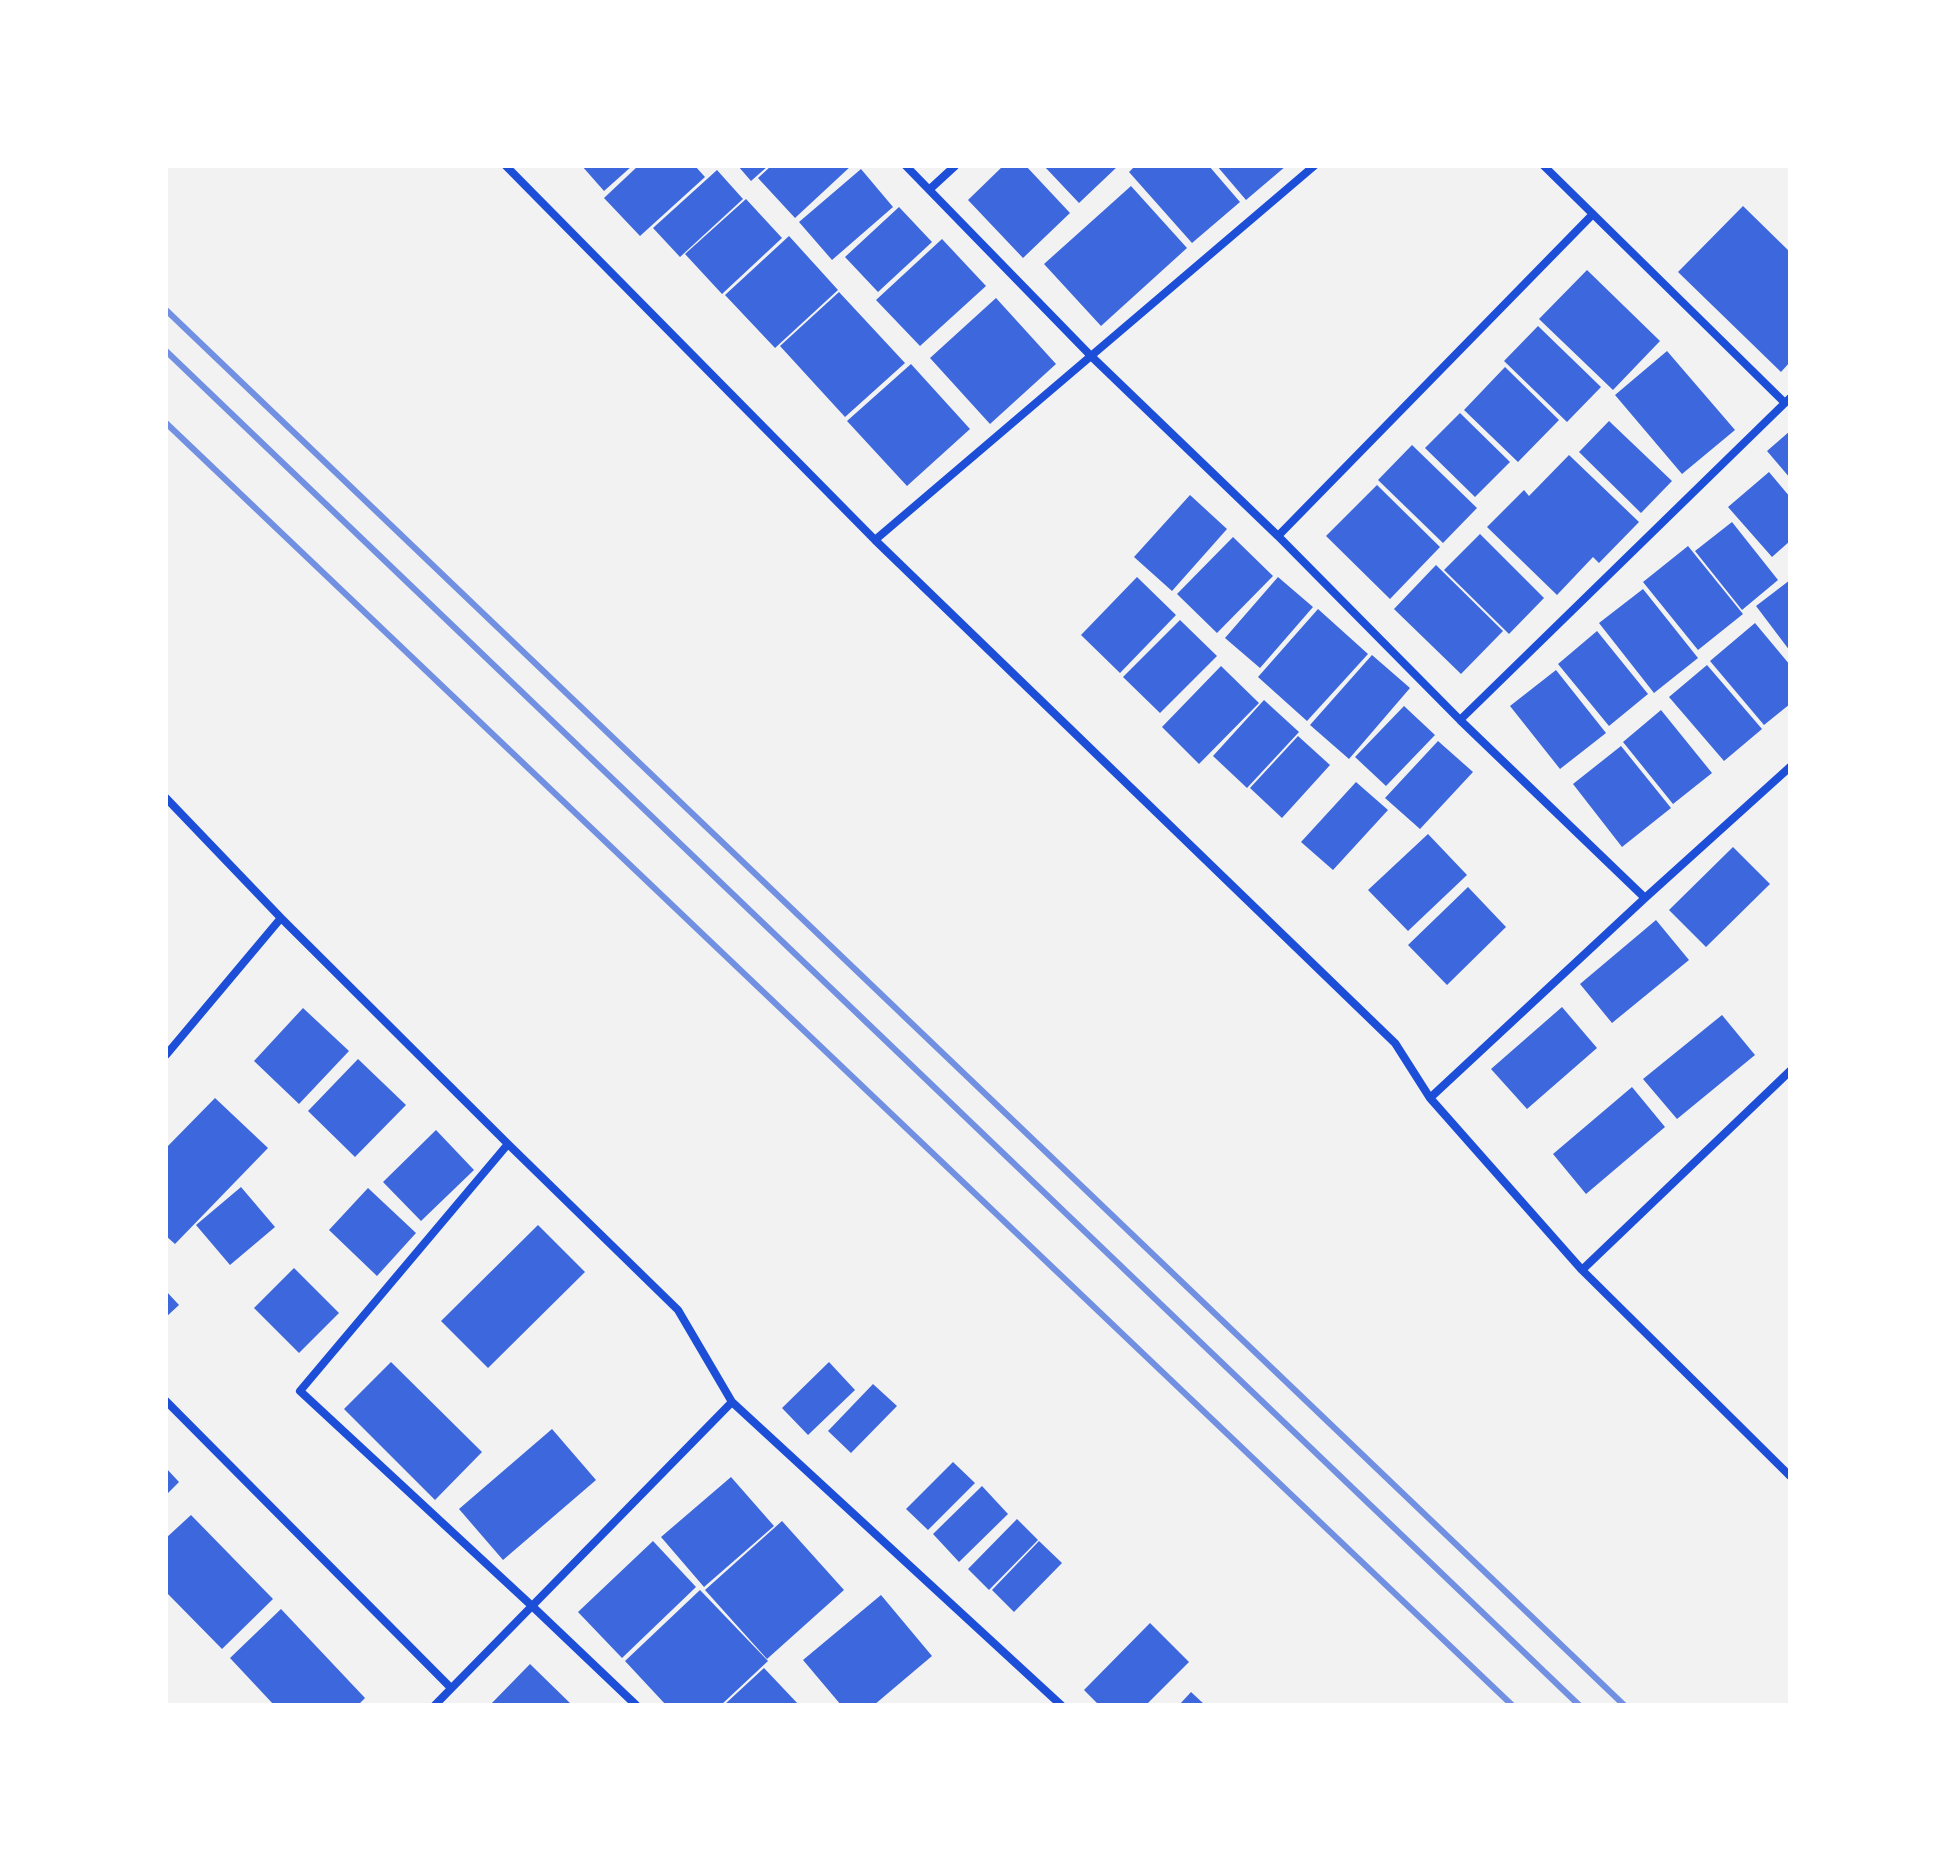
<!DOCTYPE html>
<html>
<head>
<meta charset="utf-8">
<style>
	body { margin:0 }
	#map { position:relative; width:1956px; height:1871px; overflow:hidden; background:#f2f2f2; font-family:"PT Sans Narrow",sans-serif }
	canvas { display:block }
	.frame { position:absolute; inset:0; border:168px solid #fff; pointer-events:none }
</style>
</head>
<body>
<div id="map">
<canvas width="1956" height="1871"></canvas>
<div class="frame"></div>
</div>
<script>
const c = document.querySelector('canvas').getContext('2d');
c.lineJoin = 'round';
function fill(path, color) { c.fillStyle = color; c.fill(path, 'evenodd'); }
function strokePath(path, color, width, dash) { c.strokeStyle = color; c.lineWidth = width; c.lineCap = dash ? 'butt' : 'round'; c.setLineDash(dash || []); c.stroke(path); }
const building = new Path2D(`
	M582,166H632L604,191Z
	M638,166H695L705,177L640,236L604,198Z
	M738,166H768L751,181Z
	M771,166H851L795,218L758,178Z
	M1003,166H1026L1070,213L1023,258L968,200Z
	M1044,166H1118L1079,203Z
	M1135,166H1209L1240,202L1192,243L1129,172Z
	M1217,166H1286L1246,200Z
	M861,169L893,207L832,260L799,222Z
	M717,170L743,199L680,257L653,228Z
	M1131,186L1187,248L1101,326L1044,264Z
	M746,199L782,238L722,294L685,254Z
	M1743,206L1790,252V362L1781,372L1678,272Z
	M899,207L932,242L878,292L845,257Z
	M789,236L838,290L775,348L725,295Z
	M942,239L986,286L920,346L876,300Z
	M1587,270L1660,341L1613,390L1539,319Z
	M839,292L905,363L845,417L780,346Z
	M996,298L1056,364L990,424L930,358Z
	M1538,326L1601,387L1567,422L1504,361Z
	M1667,351L1735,430L1682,474L1615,395Z
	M911,364L970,429L907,486L847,421Z
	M1505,367L1559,420L1518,462L1464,410Z
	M1460,413L1510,462L1475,497L1425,448Z
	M1609,421L1672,481L1641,513L1579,452Z
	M1790,431V478L1767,451Z
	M1412,445L1477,508L1443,543L1378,480Z
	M1569,455L1639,522L1599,563L1593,557L1557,595L1487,527L1524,490L1529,496Z
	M1769,472L1790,497V541L1772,557L1728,507Z
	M1377,485L1440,547L1390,599L1326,536Z
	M1190,495L1227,529L1172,591L1134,557Z
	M1732,522L1778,580L1742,610L1695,551Z
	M1480,534L1544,598L1509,634L1444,570Z
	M1233,537L1273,576L1217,633L1177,594Z
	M1688,546L1743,614L1698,650L1643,582Z
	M1436,565L1503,631L1461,674L1394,609Z
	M1137,577L1176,615L1120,673L1081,635Z
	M1278,577L1313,607L1260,668L1225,638Z
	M1790,580V651L1756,606Z
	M1643,589L1698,658L1654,693L1599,623Z
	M1318,609L1368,654L1307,721L1258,677Z
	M1180,620L1217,656L1160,713L1123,677Z
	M1755,623L1790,665V704L1764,725L1710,661Z
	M1597,631L1648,694L1609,726L1558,664Z
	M1372,655L1410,688L1349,759L1310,725Z
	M1707,665L1762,729L1724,761L1669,697Z
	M1221,666L1259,703L1199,764L1162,727Z
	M1556,670L1606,733L1560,769L1510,706Z
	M1264,700L1299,732L1247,788L1213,756Z
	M1404,706L1435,735L1386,786L1355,757Z
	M1661,710L1712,773L1673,804L1623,742Z
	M1298,736L1330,765L1282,818L1250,788Z
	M1438,741L1473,772L1420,829L1385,798Z
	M1621,746L1671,808L1622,847L1573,784Z
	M1356,782L1388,810L1333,870L1301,842Z
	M1428,834L1467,875L1408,931L1368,890Z
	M1733,847L1770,884L1706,947L1669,910Z
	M1468,887L1506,927L1447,985L1408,945Z
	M1656,920L1689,960L1612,1023L1580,984Z
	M1562,1007L1597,1048L1527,1109L1491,1069Z
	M303,1008L349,1051L299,1104L254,1061Z
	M1722,1015L1755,1055L1677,1119L1643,1079Z
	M358,1059L406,1105L355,1157L308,1111Z
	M1632,1087L1665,1127L1586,1194L1553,1154Z
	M215,1098L268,1148L175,1244L166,1236V1148Z
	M436,1130L474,1170L421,1221L383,1182Z
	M241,1187L275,1227L230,1265L196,1225Z
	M368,1188L416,1233L377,1276L329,1230Z
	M538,1225L585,1272L488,1368L441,1321Z
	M294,1268L339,1313L299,1353L254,1308Z
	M166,1291L179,1305L166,1317Z
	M391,1362L482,1452L435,1500L344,1409Z
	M829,1362L855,1390L808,1435L782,1408Z
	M873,1384L897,1406L851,1453L828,1431Z
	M552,1429L596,1480L503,1560L459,1509Z
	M953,1462L975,1483L928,1530L906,1509Z
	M166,1468L179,1482L166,1495Z
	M731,1477L774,1526L704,1587L661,1537Z
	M982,1486L1008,1514L959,1562L933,1534Z
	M191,1515L273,1599L222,1649L166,1592V1538Z
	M1017,1519L1038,1540L989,1590L968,1569Z
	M782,1521L844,1590L767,1659L705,1590Z
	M653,1541L696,1587L622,1658L578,1612Z
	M1039,1541L1062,1563L1014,1612L992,1590Z
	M700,1590L768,1661L721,1705H666L625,1661Z
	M881,1595L932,1656L874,1705H841L803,1660Z
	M281,1609L365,1698L358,1705H274L230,1658Z
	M1150,1623L1189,1662L1146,1705H1099L1084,1690Z
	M530,1664L572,1705H490Z
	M764,1668L799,1705H724Z
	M1191,1692L1205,1705H1179Z`);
const minor = new Path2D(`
	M506,166L875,540L1395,1043L1430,1098L1582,1270L1790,1476
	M906,166L1091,356L1278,536L1460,720L1645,898
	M1544,166L1785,403
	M930,189L955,166
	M1278,536L1593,214
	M875,540L1314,166
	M1460,720L1790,398
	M166,798L281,918L508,1144L678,1310L732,1402L1061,1705
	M166,1055L281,918
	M1430,1098L1645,898L1790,767
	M508,1144L300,1391L532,1606L636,1705
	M1582,1270L1790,1071
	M166,1401L451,1688
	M435,1705L732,1402`);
const rail = new Path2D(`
	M166,310L1624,1705
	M166,351L1579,1705
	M166,423L1512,1705`);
fill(building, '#3d67dc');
strokePath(minor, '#1d4ed8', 8);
strokePath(rail, '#7290e2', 6);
</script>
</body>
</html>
